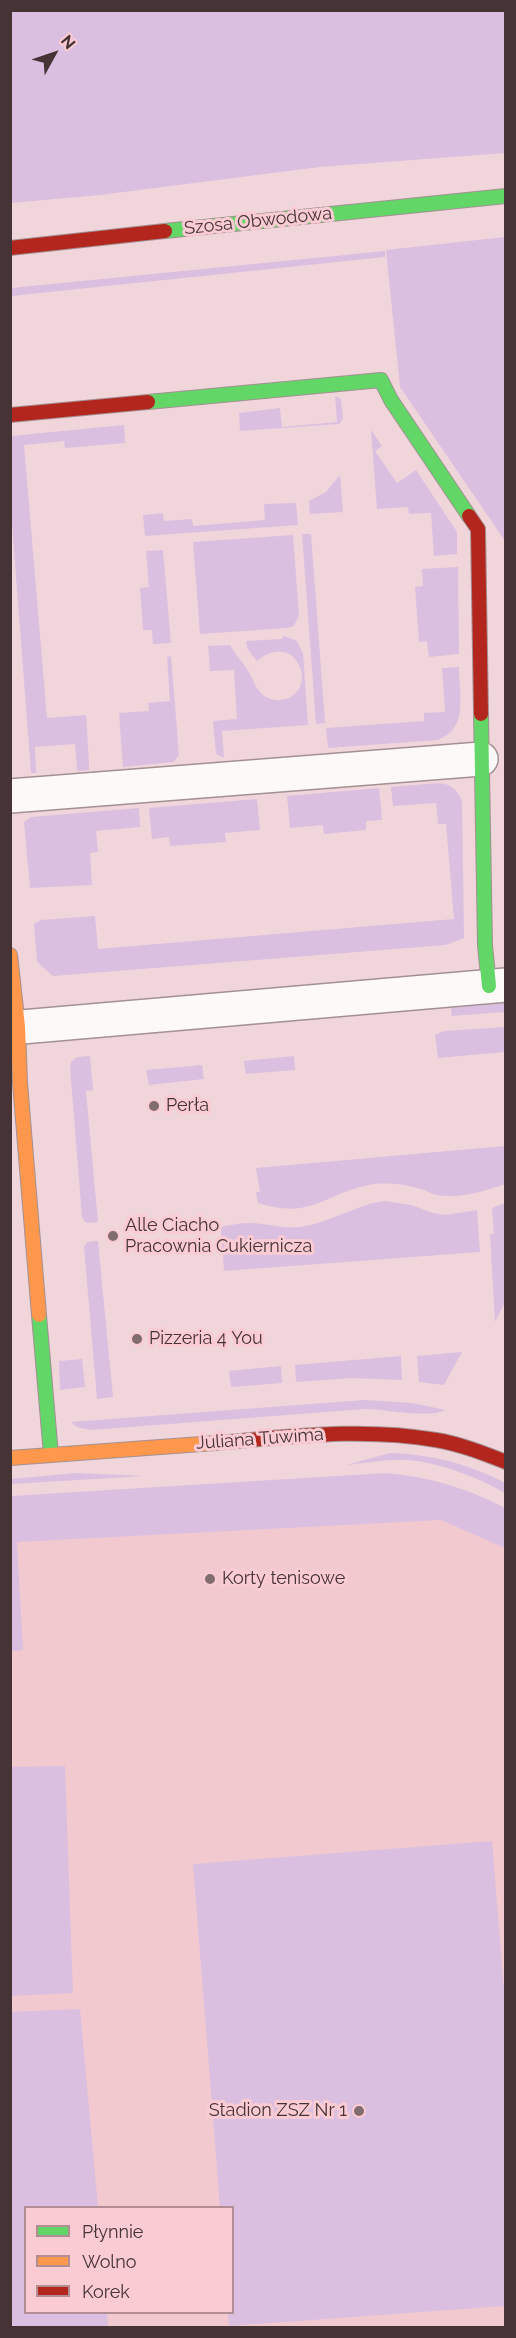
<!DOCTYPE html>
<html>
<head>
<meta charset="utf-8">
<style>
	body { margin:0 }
	#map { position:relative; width:516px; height:2338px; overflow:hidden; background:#f0d6da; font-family:Raleway,sans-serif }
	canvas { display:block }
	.frame { position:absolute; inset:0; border:12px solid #453336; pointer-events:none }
	.legend { position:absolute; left:24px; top:2206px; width:210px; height:108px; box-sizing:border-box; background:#fbcbd3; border:2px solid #b28e94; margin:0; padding:8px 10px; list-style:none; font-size:18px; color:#453336 }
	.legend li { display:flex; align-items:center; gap:12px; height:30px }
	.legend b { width:30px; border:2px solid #b28e94 }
	.north { position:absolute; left:24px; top:24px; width:60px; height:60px; -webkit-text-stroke:4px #fbcbd3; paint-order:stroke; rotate:50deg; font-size:16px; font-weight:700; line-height:24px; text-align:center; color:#453336 }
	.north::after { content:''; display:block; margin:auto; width:21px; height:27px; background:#453336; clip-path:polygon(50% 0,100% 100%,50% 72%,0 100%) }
</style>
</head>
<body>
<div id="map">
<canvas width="516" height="2338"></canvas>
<div class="frame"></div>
<ul class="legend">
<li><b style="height:8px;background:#63d668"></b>Płynnie</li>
<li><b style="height:8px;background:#ff974d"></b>Wolno</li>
<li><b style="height:8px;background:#b3261e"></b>Korek</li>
</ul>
<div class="north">N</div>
</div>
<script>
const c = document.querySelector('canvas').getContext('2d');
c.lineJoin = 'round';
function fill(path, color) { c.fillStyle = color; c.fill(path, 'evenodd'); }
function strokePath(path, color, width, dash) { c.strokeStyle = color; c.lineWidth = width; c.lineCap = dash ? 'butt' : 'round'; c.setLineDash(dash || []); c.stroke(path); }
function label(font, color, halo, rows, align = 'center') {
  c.font = font + ' Raleway,sans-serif'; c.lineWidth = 6; c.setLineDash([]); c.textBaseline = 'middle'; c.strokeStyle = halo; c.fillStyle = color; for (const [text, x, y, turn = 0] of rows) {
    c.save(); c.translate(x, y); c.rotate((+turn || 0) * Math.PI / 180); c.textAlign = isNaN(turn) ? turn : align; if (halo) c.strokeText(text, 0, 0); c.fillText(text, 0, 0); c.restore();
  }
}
const built = new Path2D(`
	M405,1504L505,1547V2327H11L10,1525ZM26,2208H232V2312H26Z`);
const green = new Path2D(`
	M11,10L505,11V153L320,167L100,195L11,203Z
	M505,237V541L400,387L386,250Z
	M385,251V257L11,296V288Z
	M335,396L341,399L343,419L339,424L240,431L239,413L280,408L282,427L337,422Z
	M124,425L125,443L65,448L64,441L24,445L47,718L86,715L89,762V770L77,771L75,744L35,747L36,773H31L11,511V436Z
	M371,430L382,446L375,451L397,483L416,470L457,532V554L434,556L431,513L409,514L408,507L377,509Z
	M340,475L343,512L310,514L309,501L326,492Z
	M296,503L298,525L145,536L143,515L163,513L164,521L192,519L193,526L265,520L264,504Z
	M302,534H311L325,723L316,724Z
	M293,535L299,615L294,626L287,628L200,634L193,542Z
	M163,550L171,643L153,644L152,630H143L140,588L149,587L146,551Z
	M458,567L459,654L429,657L427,641L419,642L415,587L423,586L422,569Z
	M283,636L296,640L303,653L308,725L222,731L224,758L216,754L213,721L237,719L234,670L210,671L208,646L230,645C236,656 246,665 251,676C254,681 256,688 260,692C265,698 274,701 281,700C322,694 297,627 257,661L247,648L246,641L282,639Z
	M171,656L179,755L174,762L123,767L119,713L149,711L148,703L170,701L167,657Z
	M459,667C459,694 469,730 437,740L328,748L326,728L424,721V713L445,712L442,668Z
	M438,783C451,784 457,789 462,801L464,938L446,945L53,976L37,962L34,924L41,920L95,916L98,949L454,919L446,824H438L436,803L393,806L391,787Z
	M379,788L382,820L366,821V830L324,834L323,825L290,828L287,796Z
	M257,799L260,830L225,833L226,842L170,846L169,837L152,839L149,808Z
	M139,808L140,827L96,831L98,852L90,853L92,885L30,888L24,822L31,817Z
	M505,1003V1012L452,1016L451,1008Z
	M505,1027V1052L438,1058L435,1035L444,1031Z
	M90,1056L93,1090L86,1091L98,1222L86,1223L82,1217L70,1068L71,1062L77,1057Z
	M294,1056L295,1070L246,1074L244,1061Z
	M202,1065L204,1079L149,1085L146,1070Z
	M505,1146V1184C485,1191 460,1199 437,1195C431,1194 426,1190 420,1189C405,1184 385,1182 369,1185C323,1194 312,1220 258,1203L256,1192H260L256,1168Z
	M384,1201L411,1205L433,1213L445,1215L477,1210L480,1252L224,1271L221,1227C230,1225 240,1223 249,1223C266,1223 283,1229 300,1227C330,1223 355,1205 384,1201Z
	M505,1203V1302L495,1322L490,1234H494L492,1208Z
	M98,1241L113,1397L97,1399L84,1247L87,1242Z
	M462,1352L444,1385L419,1382L417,1356Z
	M401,1356L402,1380L352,1378L296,1382L295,1365Z
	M82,1359L85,1387L60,1390L59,1361Z
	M281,1366L282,1383L231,1387L229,1371Z
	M364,1400L413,1403L445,1410C428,1419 387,1409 365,1409L91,1430L77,1427L71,1422Z
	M390,1453C431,1454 470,1464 505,1483V1493C477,1477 441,1463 408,1460C388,1459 367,1463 347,1465Z
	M75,1473L145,1476L11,1484V1479Z
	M386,1473C429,1477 468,1488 505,1508V1548L441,1520L17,1542L23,1650L11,1651V1496Z
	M65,1766L73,1993L11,1996V1767Z
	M492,1841L506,2015L505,2306L229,2326L228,2313L232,2312V2208L220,2207L193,1864Z
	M80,2009L98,2207L26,2208V2312L107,2313L108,2327H11V2012Z`);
const street = new Path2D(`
	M10,796L481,759
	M10,1028L506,985`);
const fast = new Path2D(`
	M165,231L506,196
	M148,402L381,380L391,400L469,516
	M481,714L485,945L489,986
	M39,1315L51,1455`);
const slow = new Path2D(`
	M10,955L18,1027L20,1083L39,1315
	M10,1458L215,1443`);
const jam = new Path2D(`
	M10,248L165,231
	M10,415L148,402
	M469,516L478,529L481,714
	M215,1443C289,1437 362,1427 436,1440C460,1444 483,1453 506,1462`);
const markers = [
	[154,1106,6,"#816c6f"],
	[113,1236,6,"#816c6f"],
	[137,1339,6,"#816c6f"],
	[210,1579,6,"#816c6f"],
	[359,2111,6,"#816c6f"]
];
const streetNames = [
	["Szosa Obwodowa",258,221,-6],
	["Juliana Tuwima",260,1439,-4]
];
const poiNames = [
	["Perła",166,1106],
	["Alle Ciacho",125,1226],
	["Pracownia Cukiernicza",125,1247],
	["Pizzeria 4 You",149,1339],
	["Korty tenisowe",222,1579],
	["Stadion ZSZ Nr 1",347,2111,"right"]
];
fill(built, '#f3c9d0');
fill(green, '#dabfe1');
strokePath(street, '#a39093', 36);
strokePath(fast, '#a39093', 16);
strokePath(slow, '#a39093', 16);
strokePath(jam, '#a39093', 16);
strokePath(street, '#fdf9f9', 33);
strokePath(fast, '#63d668', 14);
strokePath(slow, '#ff974d', 14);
strokePath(jam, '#b3261e', 14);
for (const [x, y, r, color] of markers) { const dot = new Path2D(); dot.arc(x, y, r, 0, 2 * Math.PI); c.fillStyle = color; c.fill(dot); strokePath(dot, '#fbcbd3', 2); }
label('18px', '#453336', '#fbcbd3', streetNames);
label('18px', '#453336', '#fbcbd3', poiNames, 'left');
</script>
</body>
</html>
